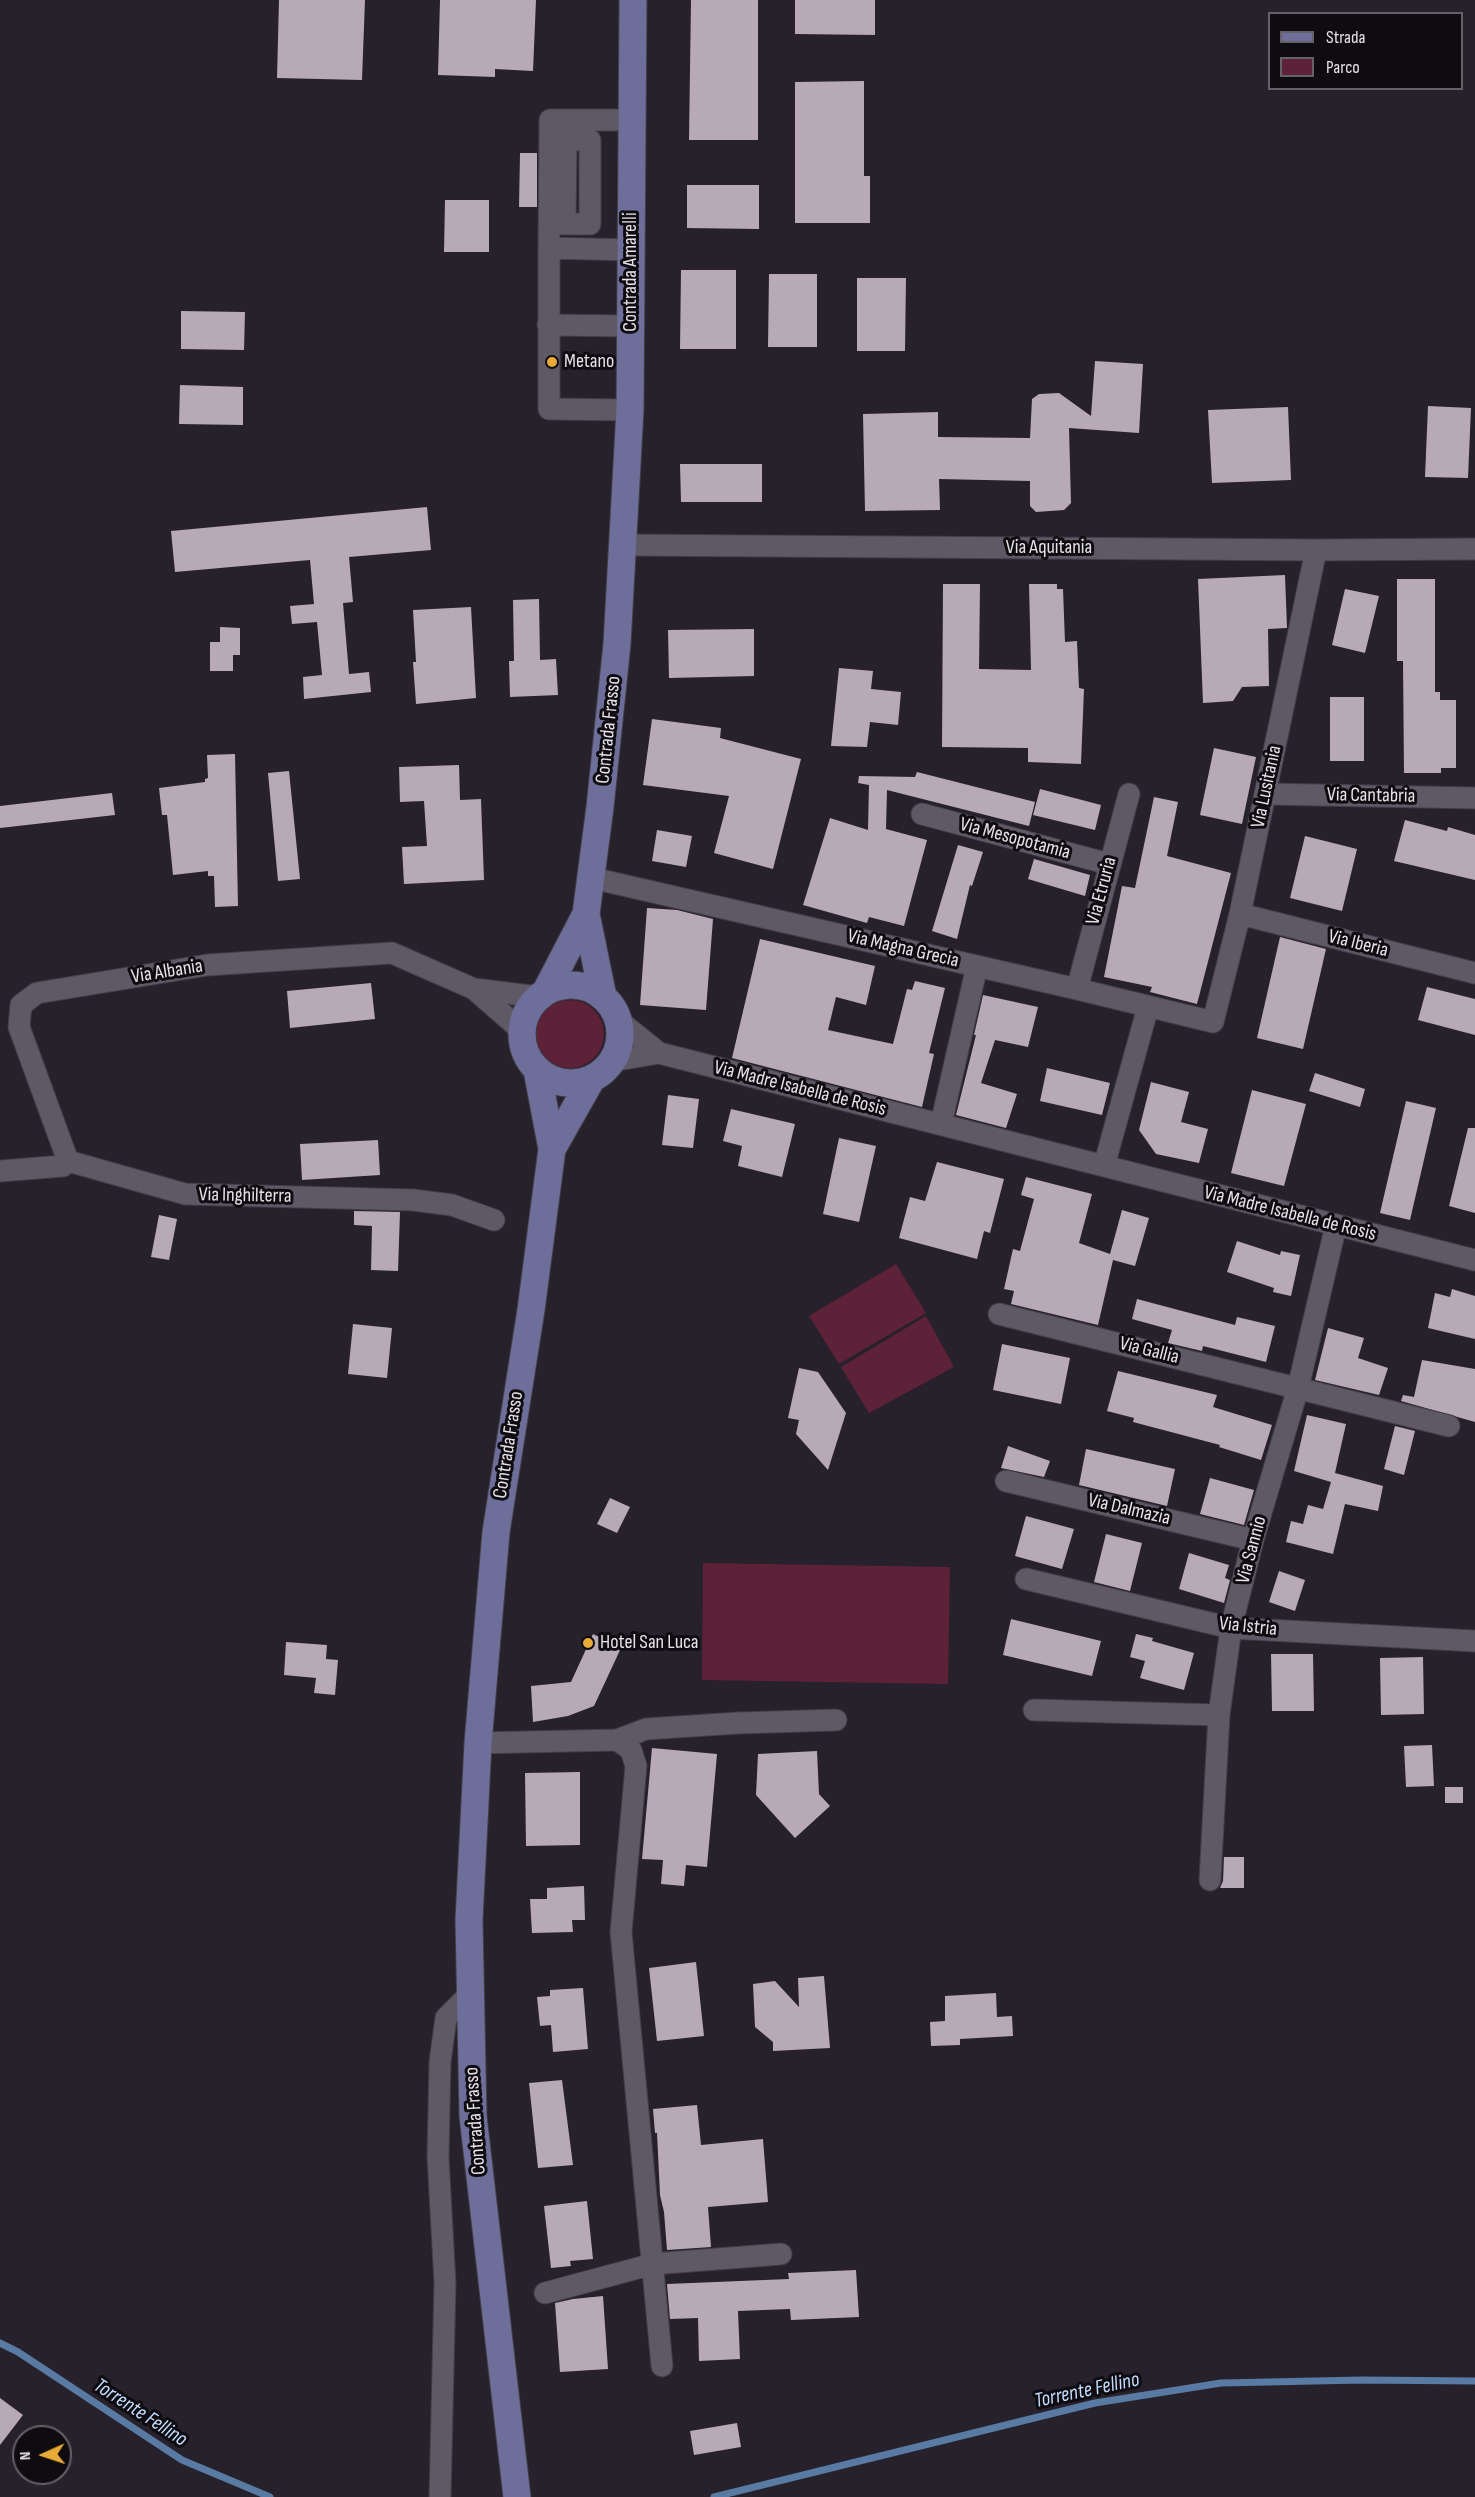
<!DOCTYPE html>
<html>
<head>
<meta charset="utf-8">
<style>
	body { margin:0 }
	#map { position:relative; width:1475px; height:2497px; overflow:hidden; background:#26212b; font-family:"Sofia Sans Condensed",sans-serif }
	canvas { display:block }
	.legend { position:absolute; left:1268px; top:12px; width:195px; height:78px; box-sizing:border-box; background:#0e0c10; border:2px solid #646267; margin:0; padding:8px 10px; list-style:none; font-size:18px; color:#e5e2e9 }
	.legend li { display:flex; align-items:center; gap:12px; height:30px }
	.legend b { width:30px; border:2px solid #646267 }
	.north { position:absolute; left:12px; top:2425px; width:60px; height:60px; box-sizing:border-box; background:#0e0c10; border:2px solid #646267; border-radius:50%; rotate:267deg; font-size:16px; font-weight:700; line-height:24px; text-align:center; color:#e5e2e9 }
	.north::after { content:''; display:block; margin:auto; width:21px; height:27px; background:#e9aa38; clip-path:polygon(50% 0,100% 100%,50% 72%,0 100%) }
</style>
</head>
<body>
<div id="map">
<canvas width="1475" height="2497"></canvas>
<ul class="legend">
<li><b style="height:8px;background:#6d6e9a"></b>Strada</li>
<li><b style="height:16px;background:#5d2138"></b>Parco</li>
</ul>
<div class="north">N</div>
</div>
<script>
const c = document.querySelector('canvas').getContext('2d');
c.lineJoin = 'round';
function fill(path, color) { c.fillStyle = color; c.fill(path, 'evenodd'); }
function strokePath(path, color, width, dash) { c.strokeStyle = color; c.lineWidth = width; c.lineCap = dash ? 'butt' : 'round'; c.setLineDash(dash || []); c.stroke(path); }
function label(font, color, halo, rows, align = 'center') {
  c.font = font + ' "Sofia Sans Condensed",sans-serif'; c.lineWidth = 6; c.setLineDash([]); c.textBaseline = 'middle'; c.strokeStyle = halo; c.fillStyle = color; for (const [text, x, y, turn = 0] of rows) {
    c.save(); c.translate(x, y); c.rotate((+turn || 0) * Math.PI / 180); c.textAlign = isNaN(turn) ? turn : align; if (halo) c.strokeText(text, 0, 0); c.fillText(text, 0, 0); c.restore();
  }
}
const green = new Path2D(`
	M536 1034a34 34 0 1 1 68 0a34 34 0 1 1-68 0Z
	M896,1264L926,1313L839,1364L809,1316Z
	M926,1316L954,1367L869,1413L841,1367Z
	M703,1563L950,1567L948,1684L702,1680Z`);
const stream = new Path2D(`
	M0,2343L18,2352L182,2460L270,2497
	M714,2497L1095,2403L1221,2383L1362,2380L1475,2381`);
const building = new Path2D(`
	M279,0H365L362,80L277,78Z
	M440,0H536L533,71L495,69V77L438,75Z
	M691,0H758V140H689Z
	M795,0H875V35L795,34Z
	M864,81V176H870V223H795V82Z
	M520,153H537V207H519Z
	M687,185H759V229L687,228Z
	M445,200H489V252H444Z
	M681,270H736V349H680Z
	M769,274H817V347H768Z
	M857,278H906L905,351H857Z
	M181,311L245,312L244,350L181,349Z
	M1095,361L1143,364L1139,433L1069,428L1071,503L1064,510L1036,512L1030,506V481L939,479L940,510L865,511L863,414L938,412V437L1030,438L1032,399L1039,394L1059,393L1091,416Z
	M180,385L243,387V425L179,424Z
	M1428,406L1471,408L1468,478L1425,477Z
	M1288,407L1291,480L1212,483L1208,410Z
	M680,464H762V502H681Z
	M427,507L431,550L349,557L353,602L343,603L349,674L369,672L371,692L304,699L303,677L322,675L317,622L292,624L290,606L314,604L310,560L175,572L171,531Z
	M1285,575L1287,628L1268,629L1269,686L1242,687L1233,701L1203,703L1198,579Z
	M1397,579H1435V692H1440V700H1456V768H1441V773H1404L1403,661H1397Z
	M943,584H980L979,669L1031,670L1029,584H1057V589H1063L1065,642L1077,641L1079,688L1084,689L1081,764L1028,762V748L942,747Z
	M1345,589L1379,596L1365,653L1332,645Z
	M539,599L540,660L556,659L558,695L510,697L509,661H514L513,600Z
	M471,607L476,698L416,704L413,662H416L413,610Z
	M220,627L240,628V655H233V671H210V642H220Z
	M754,629V676L669,678L668,630Z
	M839,668L873,671L871,689L901,692L898,725L870,722L867,747L831,746Z
	M1330,697H1364V761H1330Z
	M652,719L721,728L720,738L801,759L773,869L714,853L729,796L643,785Z
	M1214,748L1256,757L1242,824L1200,815Z
	M235,754L238,906L215,907L214,876H208V871L173,875L167,815H162L159,788L205,782V779L208,778L207,755Z
	M459,765L460,800L481,799L484,880L404,884L402,847L427,846L424,801L400,802L399,767Z
	M289,771L300,879L278,881L268,773Z
	M917,772L1035,802L1029,826L887,790L886,829L927,840L904,926L869,917L867,923L803,905L830,818L868,830L869,785L858,783L859,776L915,777Z
	M1040,789L1101,805L1095,830L1033,815Z
	M112,793L115,815L0,828V806Z
	M1154,797L1178,802L1167,856L1231,873L1197,1004L1150,992L1152,987L1104,977L1122,886L1135,888Z
	M1405,820L1447,831L1448,827L1475,835V880L1394,861Z
	M657,830L692,836L686,867L652,861Z
	M1305,836L1357,849L1342,911L1290,898Z
	M958,845L983,852L972,886L970,885L957,939L932,931Z
	M1034,859L1090,875L1085,896L1028,879Z
	M647,908L677,910L713,919L706,1010L640,1005Z
	M1280,937L1326,949L1303,1049L1257,1038Z
	M760,939L875,966L866,1005L836,997L828,1030L893,1044L907,989L912,990L915,981L945,988L929,1053L934,1054L922,1107L732,1058Z
	M371,983L375,1019L290,1028L287,991Z
	M1427,987L1475,999V1035L1418,1020Z
	M983,995L1038,1007L1028,1047L995,1040L981,1083L1017,1094L1006,1128L956,1115L976,1035H974Z
	M1047,1068L1110,1083L1102,1115L1040,1101Z
	M1315,1073L1365,1089L1360,1107L1309,1091Z
	M1151,1082L1189,1092L1181,1122L1208,1129L1199,1163L1156,1154L1139,1130Z
	M1252,1090L1306,1104L1284,1186L1231,1173Z
	M668,1095L699,1099L693,1148L662,1145Z
	M1406,1101L1436,1108L1410,1220L1380,1213Z
	M731,1109L795,1124L782,1177L738,1166L742,1146L723,1141Z
	M1468,1128H1475V1213L1449,1206Z
	M839,1138L876,1146L859,1222L823,1214Z
	M378,1140L380,1175L302,1180L300,1144Z
	M937,1162L1004,1179L990,1233L984,1231L977,1259L899,1238L910,1197L925,1201Z
	M1026,1177L1092,1194L1079,1243L1110,1254L1122,1210L1149,1218L1135,1266L1113,1260L1098,1325L1011,1304L1014,1291L1004,1289L1013,1249L1020,1251L1034,1199L1021,1195Z
	M354,1211L400,1212L398,1271L371,1270L372,1226L354,1225Z
	M159,1215L177,1219L169,1260L151,1257Z
	M1237,1241L1280,1255L1281,1251L1300,1255L1291,1296L1273,1292L1274,1288L1227,1272Z
	M1452,1289L1475,1296V1339L1428,1328L1435,1293L1450,1297Z
	M1137,1299L1235,1325L1237,1317L1275,1326L1266,1362L1203,1346L1202,1351L1168,1343L1172,1330L1132,1319Z
	M353,1324L392,1328L387,1378L348,1374Z
	M1328,1328L1364,1338L1358,1358L1388,1368L1379,1395L1315,1380Z
	M1002,1344L1070,1358L1061,1404L993,1390Z
	M1422,1360L1475,1369V1422L1401,1401L1403,1395L1414,1397Z
	M799,1368L818,1372L846,1413L828,1470L796,1434L799,1420L788,1418Z
	M1118,1371L1217,1395L1213,1407L1272,1425L1261,1460L1219,1447L1220,1445L1133,1422L1134,1418L1107,1411Z
	M1307,1415L1346,1424L1335,1473L1383,1486L1378,1511L1345,1504L1333,1554L1286,1542L1291,1521L1303,1524L1308,1505L1323,1509L1331,1482L1294,1471Z
	M1395,1426L1415,1431L1404,1475L1384,1469Z
	M1008,1446L1050,1461L1044,1477L1001,1468Z
	M1086,1449L1175,1469L1167,1506L1079,1485Z
	M1210,1478L1254,1490L1244,1525L1200,1514Z
	M610,1498L630,1507L617,1533L597,1524Z
	M1026,1516L1074,1529L1062,1569L1015,1556Z
	M1106,1534L1142,1543L1130,1591L1094,1582Z
	M1189,1553L1229,1565L1225,1578L1230,1580L1224,1603L1179,1589Z
	M1279,1571L1305,1580L1295,1611L1269,1602Z
	M1011,1619L1101,1641L1092,1676L1003,1655Z
	M593,1634L621,1648L594,1706L568,1716L533,1722L531,1686L571,1682Z
	M1136,1634L1153,1638L1152,1641L1194,1653L1184,1690L1140,1678L1145,1661L1130,1657Z
	M286,1642L327,1645L326,1659L338,1660L335,1695L314,1693L316,1678L284,1675Z
	M1271,1654H1313L1314,1711H1272Z
	M1423,1657L1424,1714L1381,1715L1380,1658Z
	M1432,1745L1434,1786L1406,1787L1404,1746Z
	M652,1748L717,1754L707,1867L686,1865L684,1886L661,1884L663,1860L642,1859Z
	M817,1751L819,1794L830,1806L795,1838L756,1795L758,1754Z
	M580,1772V1845L526,1846L525,1773Z
	M1445,1787H1463V1803H1445Z
	M1224,1857H1244V1888H1220L1223,1881Z
	M584,1886L585,1920H572L573,1932L532,1933L530,1899H547V1888Z
	M696,1962L704,2036L657,2041L649,1968Z
	M824,1976L830,2048L773,2051V2042L755,2027L753,1984L775,1981L799,2007L798,1978Z
	M583,1988L588,2049L553,2052L551,2025L540,2026L537,1997L550,1996V1990Z
	M996,1993L997,2017L1012,2016L1013,2036L960,2039V2045L931,2046L930,2022L945,2021V1996Z
	M562,2080L573,2165L538,2168L529,2083Z
	M697,2105L701,2145L763,2139L768,2202L708,2207L711,2247L667,2250L664,2212L660,2195L657,2133H655L653,2109Z
	M587,2201L593,2259L570,2261L571,2266L551,2268L544,2206Z
	M856,2270L859,2317L791,2320L790,2309L738,2311L740,2359L699,2361L698,2318L670,2319L667,2284L789,2279L788,2273Z
	M603,2296L608,2369L560,2372L555,2303L573,2299Z
	M0,2398L23,2415L0,2445Z
	M737,2423L741,2447L694,2455L690,2431Z`);
const minor = new Path2D(`
	M553,223L565,224L566,140L553,139
	M565,224H590V140H566
	M549,248V409L630,410
	M631,250L549,248L550,120H632
	M548,325L631,326
	M624,545L1316,550L1475,549
	M1266,794L1475,798
	M922,814L1109,864
	M592,878L1077,989L1213,1022L1240,914L1316,550
	M1240,914L1475,973
	M474,989L521,1030
	M1077,989L1129,794
	M618,1020L659,1053
	M612,1061L659,1053L1475,1260
	M941,1124L977,966
	M68,1161L19,1027L21,1005L37,993L207,965L392,953L474,989L539,997
	M68,1161L185,1194L413,1200L452,1205L494,1220
	M1104,1166L1148,1007
	M0,1171L63,1166L68,1161
	M999,1314L1449,1426
	M1006,1481L1253,1540
	M1026,1579L1231,1628L1475,1641
	M1034,1710L1219,1715
	M617,1740L631,1750L636,1766L621,1932L662,2366
	M478,1743L617,1740L646,1729L738,1723L836,1720
	M1210,1880L1219,1715L1231,1628L1253,1540L1298,1388L1336,1225
	M545,2293L653,2264L781,2254
	M440,2497L445,2283L438,2157L440,2062L446,2018L470,1994`);
const major = new Path2D(`
	M586,914L603,997
	M522 1034a49 49 0 1 1 98 0a49 49 0 1 1-98 0Z
	M546,991L586,914L600,807L617,644L630,410L633,0
	M552,1149L591,1080
	M517,2497L473,2116L469,1920L478,1743L496,1532L531,1310L552,1149L537,1070`);
const markers = [
	[552,362,6,"#e9aa38"],
	[588,1643,6,"#e9aa38"]
];
const streetNames = [
	["Contrada Amarelli",631,272,-90],
	["Via Aquitania",1049,548],
	["Contrada Frasso",609,730,-84],
	["Via Lusitania",1267,787,-78],
	["Via Cantabria",1371,796,1],
	["Via Mesopotamia",1015,839,15],
	["Via Etruria",1102,891,-75],
	["Via Iberia",1358,944,14],
	["Via Magna Grecia",903,949,13],
	["Via Albania",167,972,-9],
	["Via Madre Isabella de Rosis",800,1089,14],
	["Via Inghilterra",245,1196,1],
	["Via Madre Isabella de Rosis",1290,1214,14],
	["Via Gallia",1149,1351,14],
	["Contrada Frasso",509,1445,-81],
	["Via Dalmazia",1129,1510,13],
	["Via Sannio",1252,1550,-75],
	["Via Istria",1248,1627,6],
	["Contrada Frasso",476,2121,-94]
];
const poiNames = [
	["Metano",564,362],
	["Hotel San Luca",600,1643]
];
const waterNames = [
	["Torrente Fellino",1087,2391,-12],
	["Torrente Fellino",140,2413,33]
];
fill(green, '#5d2138');
strokePath(stream, '#587aa3', 7);
fill(building, '#b7aab4');
strokePath(minor, '#423e47', 23);
strokePath(major, '#423e47', 29);
strokePath(minor, '#5e5965', 21);
strokePath(major, '#6d6e9a', 27);
for (const [x, y, r, color] of markers) { const dot = new Path2D(); dot.arc(x, y, r, 0, 2 * Math.PI); c.fillStyle = color; c.fill(dot); strokePath(dot, '#0e0c10', 2); }
label('20px', '#e5e2e9', '#0e0c10', streetNames);
label('20px', '#e5e2e9', '#0e0c10', poiNames, 'left');
label('italic 21px', '#c2ddfe', '#0e0c10', waterNames);
</script>
</body>
</html>
